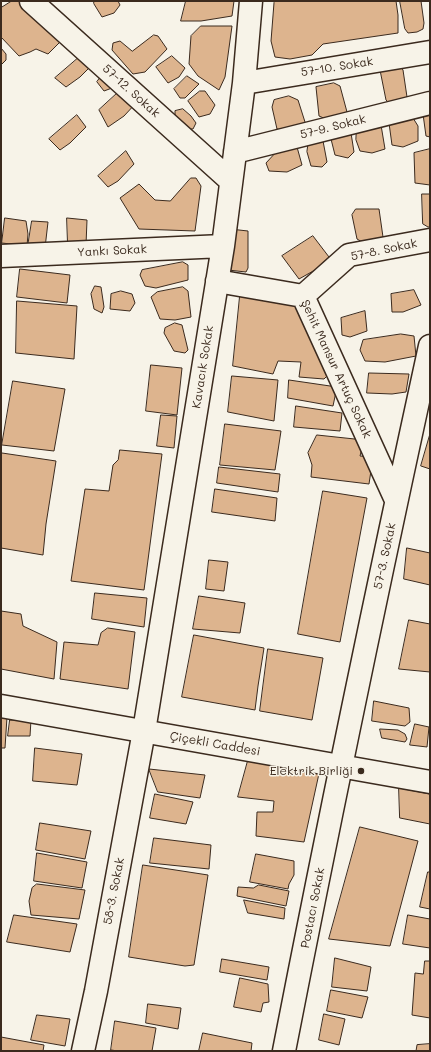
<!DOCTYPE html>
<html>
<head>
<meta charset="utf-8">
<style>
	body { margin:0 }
	#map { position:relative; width:431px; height:1052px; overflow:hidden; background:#f7f3e8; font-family:Mali,sans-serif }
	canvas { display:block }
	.frame { position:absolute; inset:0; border:2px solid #3b2a1e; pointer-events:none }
</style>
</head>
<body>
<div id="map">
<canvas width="431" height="1052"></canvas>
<div class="frame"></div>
</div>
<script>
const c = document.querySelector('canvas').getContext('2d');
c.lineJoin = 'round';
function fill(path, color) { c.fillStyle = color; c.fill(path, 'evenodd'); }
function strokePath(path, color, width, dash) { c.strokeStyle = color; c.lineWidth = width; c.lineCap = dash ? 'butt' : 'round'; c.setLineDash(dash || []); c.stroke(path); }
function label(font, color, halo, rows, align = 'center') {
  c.font = font + ' Mali,sans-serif'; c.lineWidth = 3; c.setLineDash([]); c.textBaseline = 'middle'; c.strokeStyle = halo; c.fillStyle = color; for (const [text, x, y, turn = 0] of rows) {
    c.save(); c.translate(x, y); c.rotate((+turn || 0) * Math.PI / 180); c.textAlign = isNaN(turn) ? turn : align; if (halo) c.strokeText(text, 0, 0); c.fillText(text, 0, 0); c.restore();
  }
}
const building = new Path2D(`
	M12,1H23L64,38L48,54L36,49L30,52L19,56L1,37V8Z
	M94,1H118L120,5L114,13L102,17L94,4Z
	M186,1H234L232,16L201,21H181Z
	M275,1H396L398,15V33L323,44L312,55L290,59L275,57L271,41L274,3Z
	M400,1H421L424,23L423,29L417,32L408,33L405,29Z
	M201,26H232L225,77L219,90L198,76L189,64L191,36Z
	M154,35L158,36L167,49L145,72L133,74L112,50L113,43L120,41L132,51Z
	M1,48L6,54V60L1,65Z
	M83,54L92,65L80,77L66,87L55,78Z
	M172,56L185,68L179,77L168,83L156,67Z
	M400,66L403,70L407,97L396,102L389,103L386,100L380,70Z
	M105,71L112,88L104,91L97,82Z
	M187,76L199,84L185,98H180L174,89Z
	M334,83L340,86L347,112L337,117L326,119L319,116L316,87Z
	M123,88L137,102L124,116L108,127L99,110Z
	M200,91H205L215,105L210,114L199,117L188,101Z
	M289,96L298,100L305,122L302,127L289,131L277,129L272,107L274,100Z
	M183,109L191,116L196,123L193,129H184L175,118V111Z
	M430,110V137L426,136L423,114Z
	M77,115L86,127L70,143L60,150L49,139Z
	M413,118L418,126V141L403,147L392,145L389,123Z
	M357,124L381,125L385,149L372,153L360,151L356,140Z
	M332,132L351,133L354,152L348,158L335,155L331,139Z
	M309,139L323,141L327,162L322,167L311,166L307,152Z
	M297,147L302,165L287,172L269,171L266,163L278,150Z
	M430,149V185L415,183L414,153Z
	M126,151L134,164L118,181L108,187L98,176Z
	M191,178H196L201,186L195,231L139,229L120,198L139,184L155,200L170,201Z
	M422,194H430V227H428L423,224Z
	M356,209H379L383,237L372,241L364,243L357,239L352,215Z
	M5,218L26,221L28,234L27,246L2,243Z
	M67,218L87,220L86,245H68Z
	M32,221L48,222L45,248L28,246Z
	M230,229L248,231V268L246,272L228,270Z
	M313,236L329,257L315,270L299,279L282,256Z
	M183,262L188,265V280L156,288L145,286L140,275L142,270Z
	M20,269L70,275L67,303L17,297Z
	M95,286L101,287L104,307L102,313L94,309L91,294Z
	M183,287L188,291L191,317L175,320L160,319L151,297L157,292Z
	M414,290L421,305L403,312H392L391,294Z
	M121,291L132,294L135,303L130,311L110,309L111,294Z
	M240,296L297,305L328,375L324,379L299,377L301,362L278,361L273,374L233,366Z
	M17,301L77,306L74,359L16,353Z
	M365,311L367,331L350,337L342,335L341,318Z
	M175,323L182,325L188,350L185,353L174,351L164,333L165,328Z
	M401,334L414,336L416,356L385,362L365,361L360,350L363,340Z
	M151,365L182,368L177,415L146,411Z
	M369,373L409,374L406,392L392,394L367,393Z
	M232,376L278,380L274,421L228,412Z
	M289,380L337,387L333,406L288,398Z
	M13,381L65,389L54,451L2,445Z
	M296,406L342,413L340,431L294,427Z
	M161,415L177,416L174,448L157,446Z
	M225,424L281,431L275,470L220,465Z
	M430,434V469L421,466Z
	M317,435L364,440L360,456L373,457L369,484L311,477L312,465L308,453Z
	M120,450L162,454L144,590L71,581L85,489L109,491L113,465L118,460Z
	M2,453L56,461L46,524L43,555L1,548V458Z
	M219,467L280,474L278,492L217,483Z
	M215,489L277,498L275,521L212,512Z
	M323,491L367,498L340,642L298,634Z
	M407,548L430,553V585L404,579Z
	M209,560L228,562L224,591L206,589Z
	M95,593L147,598L144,627L92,619Z
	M199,596L245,603L240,633L193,629Z
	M1,611L21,614L23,626L57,642L54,679L1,669Z
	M409,620L430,624V672L399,669Z
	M108,628L135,632L128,689L60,679L64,642L98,645L101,633Z
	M194,635L264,648L258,686L255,710L182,697Z
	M268,649L323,658L312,720L260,711Z
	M374,701L409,708L410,722L405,726L372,721Z
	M1,716L7,717L5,748H1Z
	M10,720H31L30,736H8Z
	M415,724L429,727L427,747L410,745Z
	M380,729L398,730L405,734L407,739L405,742L382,738Z
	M35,748L82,754L77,785L33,781Z
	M249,757L320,769L304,842L256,836L257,812H273L274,801L238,797Z
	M149,769L205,775L200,798L158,792Z
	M399,788L430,794V824L400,818Z
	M155,794L193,802L186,824L150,818Z
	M40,823L91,831L85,859L36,850Z
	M360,827L418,841L390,946L329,939Z
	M154,838L211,845L209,869L150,863Z
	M37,853L87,862L82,888L34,881Z
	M256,854L294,861V875L289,884L288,889L250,882Z
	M143,865L208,875L194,965L185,966L129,957Z
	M428,872H430V909L420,907Z
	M37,884L85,890L79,919L31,915L29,901L32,888Z
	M259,885L289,891L286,906L237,896L238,887L253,888Z
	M244,900L285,908L284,919L248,913Z
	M14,915L77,924L70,952L7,942Z
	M408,915L430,919V948L403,944Z
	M335,958L371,967L367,991L332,987Z
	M222,959L269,967L267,980L220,972Z
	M425,961H430V1018L412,1015L415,973L423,974Z
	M240,978L268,984L269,1002L263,1003L261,1012L234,1007Z
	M331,990L368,997L362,1018L327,1011Z
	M148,1004L181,1008L178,1029L146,1023Z
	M324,1014L345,1019L339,1045L319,1040Z
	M37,1015L70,1019L65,1046L31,1040Z
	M115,1021L156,1028L152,1051H118L111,1050Z
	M203,1033L252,1043L251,1051H199Z
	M1,1037L44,1045L43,1051H1Z
	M430,1044V1051H416L417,1045Z`);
const minor = new Path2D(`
	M31,1L231,181
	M244,83L430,52
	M235,152L430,103
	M1,256L223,246
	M217,281L303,296L396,500
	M303,296L349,255L430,240
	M83,1051L96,991L144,731L223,246L244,83L251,1
	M284,1051C330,815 379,580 430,346`);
const tertiary = new Path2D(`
	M1,706L430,782`);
const markers = [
	[361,771,4,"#3b2a1e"]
];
const streetNames = [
	["57-10. Sokak",337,67,-9],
	["57-12. Sokak",131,91,42],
	["57-9. Sokak",333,127,-14],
	["57-8. Sokak",384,250,-12],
	["Yankı Sokak",112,251,-3],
	["Kavacık Sokak",203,367,-81],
	["Şehit Mansur Artuç Sokak",336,369,65],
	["57-3. Sokak",385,556,-78],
	["Çiçekli Caddesi",215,744,10],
	["58-3. Sokak",114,891,-79],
	["Postacı Sokak",313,908,-79]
];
const poiNames = [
	["Elektrik Birliği",353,771]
];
fill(building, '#ddb48e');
strokePath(building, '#3b2a1e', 1);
strokePath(minor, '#3b2a1e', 25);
strokePath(tertiary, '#3b2a1e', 25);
strokePath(minor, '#f7f3e8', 22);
strokePath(tertiary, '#f7f3e8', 22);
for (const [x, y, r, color] of markers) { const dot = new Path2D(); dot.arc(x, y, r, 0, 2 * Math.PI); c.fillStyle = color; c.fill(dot); strokePath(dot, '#f7f3e8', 1.5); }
label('12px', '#3b2a1e', '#f7f3e8', streetNames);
label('12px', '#3b2a1e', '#f7f3e8', poiNames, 'right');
</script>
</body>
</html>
